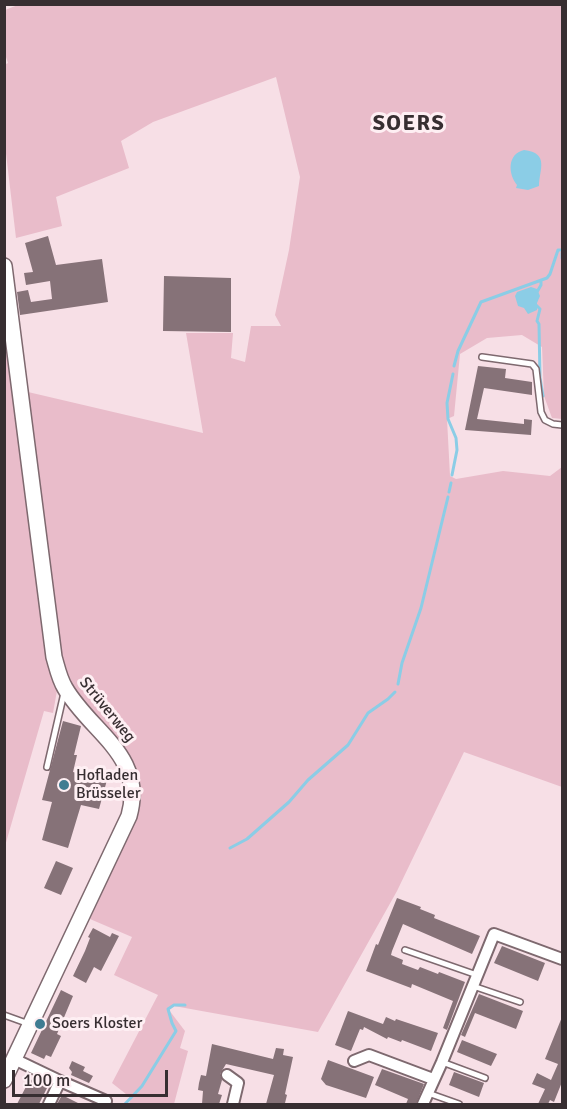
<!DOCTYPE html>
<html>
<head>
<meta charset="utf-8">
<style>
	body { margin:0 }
	#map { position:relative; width:567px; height:1109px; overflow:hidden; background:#f7dfe6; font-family:Signika,sans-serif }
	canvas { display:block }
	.frame { position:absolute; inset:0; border:6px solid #372e31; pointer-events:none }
	.scale { position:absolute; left:12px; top:1070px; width:156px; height:27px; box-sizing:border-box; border:3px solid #372e31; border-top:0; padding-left:8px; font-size:18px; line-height:21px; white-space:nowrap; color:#372e31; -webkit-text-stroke:4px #feeff3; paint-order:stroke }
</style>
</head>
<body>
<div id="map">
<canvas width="567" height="1109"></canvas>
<div class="frame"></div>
<div class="scale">100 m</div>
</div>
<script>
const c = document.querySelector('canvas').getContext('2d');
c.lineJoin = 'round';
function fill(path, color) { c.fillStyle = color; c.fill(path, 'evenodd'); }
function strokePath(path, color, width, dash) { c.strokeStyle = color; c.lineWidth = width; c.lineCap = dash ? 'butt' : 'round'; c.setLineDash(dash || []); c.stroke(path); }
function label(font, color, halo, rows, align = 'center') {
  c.font = font + ' Signika,sans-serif'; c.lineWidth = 6; c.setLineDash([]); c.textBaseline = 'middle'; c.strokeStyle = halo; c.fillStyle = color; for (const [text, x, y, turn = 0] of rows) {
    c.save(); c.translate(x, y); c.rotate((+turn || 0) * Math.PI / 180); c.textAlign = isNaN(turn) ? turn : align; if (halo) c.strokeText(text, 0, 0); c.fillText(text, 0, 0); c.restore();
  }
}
const green = new Path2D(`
	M18,5H562V419L552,418L544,396L542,347L522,335L487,338L460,354L454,416L447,419L450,476L456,479L503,471L550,476L562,467V787L464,752L397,891L318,1032L174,1006L169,1010L185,1031L180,1048L188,1051L174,1104H129L131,1098L112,1083L158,995L114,975L132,937L90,919L136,816C155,753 98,731 71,684C67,676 64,667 61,658L28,392L203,433L186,333H233L231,358L245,362L251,326H281L275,315L289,250L300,177L276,77L153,122L121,141L129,168L56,197L62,226L16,238L5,145L4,65L8,63L5,54V10Z
	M4,310L58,685L53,713L44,711L5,846Z`);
const water = new Path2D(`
	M524,150C550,153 539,170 539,186L528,190L516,188L517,185C508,174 507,154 524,150Z
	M531,287L537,289L540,296L537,303V310L528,314L524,308L518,306L515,296L517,292Z`);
const stream = new Path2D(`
	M562,253V258
	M537,292L541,285V280
	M536,305L540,309L537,321L539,324L540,378L543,396
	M454,366L458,351L481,302L547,278L550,274L558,250H562
	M452,475L457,450L456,438L448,419L447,403L453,374
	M449,492L451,483
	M398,684L402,663L421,608L448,497
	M230,848L247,839L289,802L308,780L348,745L368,713L388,699L395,692
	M125,1104L142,1086L176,1031L172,1023L168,1009L174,1005H185`);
const building = new Path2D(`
	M48,236L56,265L102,259L108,302L20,315L17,292L28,290L31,302L52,299L50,281L26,285L24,273L33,272L25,243Z
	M164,276L231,278V332L163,331Z
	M478,366L506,369L505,378L532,382V395L484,388L477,419L524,424V419L532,420L531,435L465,430Z
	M63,721L81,726L74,755H77L73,772L107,780L99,809L81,805L68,848L42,840L52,802L42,800Z
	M56,861L73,868L61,895L44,888Z
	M397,898L421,907L420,909L435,915L434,918L480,936L472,954L403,924L392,951L391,955L403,960L402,964L418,970L420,967L438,974L439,972L465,982L447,1030L443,1028L453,1001L412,984L411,988L366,971L376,944L378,945Z
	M93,928L110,937L112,933L119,936L101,971L94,967L86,983L73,976L85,951L90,938L88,937Z
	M502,946L545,963L538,981L494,963Z
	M61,990L73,996L57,1034L61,1036L51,1057L46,1055L44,1059L31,1053Z
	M479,994L523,1011L516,1029L475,1013L465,1037L461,1035Z
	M348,1011L383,1024L386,1017L395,1021L396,1019L438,1033L431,1051L402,1040L401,1042L388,1037L387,1039L364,1027L363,1030L360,1029L351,1051L335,1045Z
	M562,1017V1082L554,1102L550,1100L548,1104H538L545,1089L532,1084L537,1073L551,1080L558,1064L545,1059Z
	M462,1040L497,1054L491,1066L457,1052Z
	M212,1044L273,1059L276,1048L284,1049L283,1055L293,1057L285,1094L287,1095L285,1103L266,1104L274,1075L226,1064L220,1074L222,1080L218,1094L222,1095L219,1104H202L203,1091L198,1090L199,1083L201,1075L206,1076Z
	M328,1060L374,1077L366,1098L326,1085L321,1079Z
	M72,1061L85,1067L83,1071L93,1076L89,1083L71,1075L72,1072L69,1068Z
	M382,1069L424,1084L416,1104H406L408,1099L375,1085Z
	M454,1072L484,1083L479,1097L449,1085Z
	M30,1079L47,1088L39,1104H17Z
	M62,1095L80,1104H57Z`);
const lane = new Path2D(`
	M482,357L532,364L536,369L541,412L545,420L553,424L562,425
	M47,767L64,693
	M405,950L477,975
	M473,986L520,1002
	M4,1015L29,1024
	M442,1062L485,1078
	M428,1093L459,1104`);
const street = new Path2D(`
	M14,1059L60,1081L49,1104
	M354,1061L369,1055L433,1079
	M227,1075L238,1083L233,1104
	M60,1081L106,1101
	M423,1104L442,1062L494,934L562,959`);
const secondary = new Path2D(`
	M4,266L54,657C57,667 59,678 65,688C91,733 146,755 129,816L4,1080`);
const markers = [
	[64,785,6,"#3f7c92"],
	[40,1024,6,"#3f7c92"]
];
const streetNames = [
	["Strüverweg",107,710,51]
];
const poiNames = [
	["Hofladen",76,776],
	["Brüsseler",76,794],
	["Soers Kloster",52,1024]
];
const districtNames = [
	["SOERS",409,124]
];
fill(green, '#e9bcca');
fill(water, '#8bcde6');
strokePath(stream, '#8bcde6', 3);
fill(building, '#867278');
strokePath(lane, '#7e696f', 8);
strokePath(street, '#7e696f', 14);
strokePath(secondary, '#7e696f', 18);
strokePath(lane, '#fff', 5);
strokePath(street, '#fff', 10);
strokePath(secondary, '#fff', 15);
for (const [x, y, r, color] of markers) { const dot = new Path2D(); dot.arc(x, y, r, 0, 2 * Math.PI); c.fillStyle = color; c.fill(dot); strokePath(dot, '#feeff3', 2); }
label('16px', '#372e31', '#feeff3', streetNames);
label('16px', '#372e31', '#feeff3', poiNames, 'left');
c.letterSpacing = '1.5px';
label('bold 22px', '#372e31', '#feeff3', districtNames);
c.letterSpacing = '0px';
</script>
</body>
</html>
